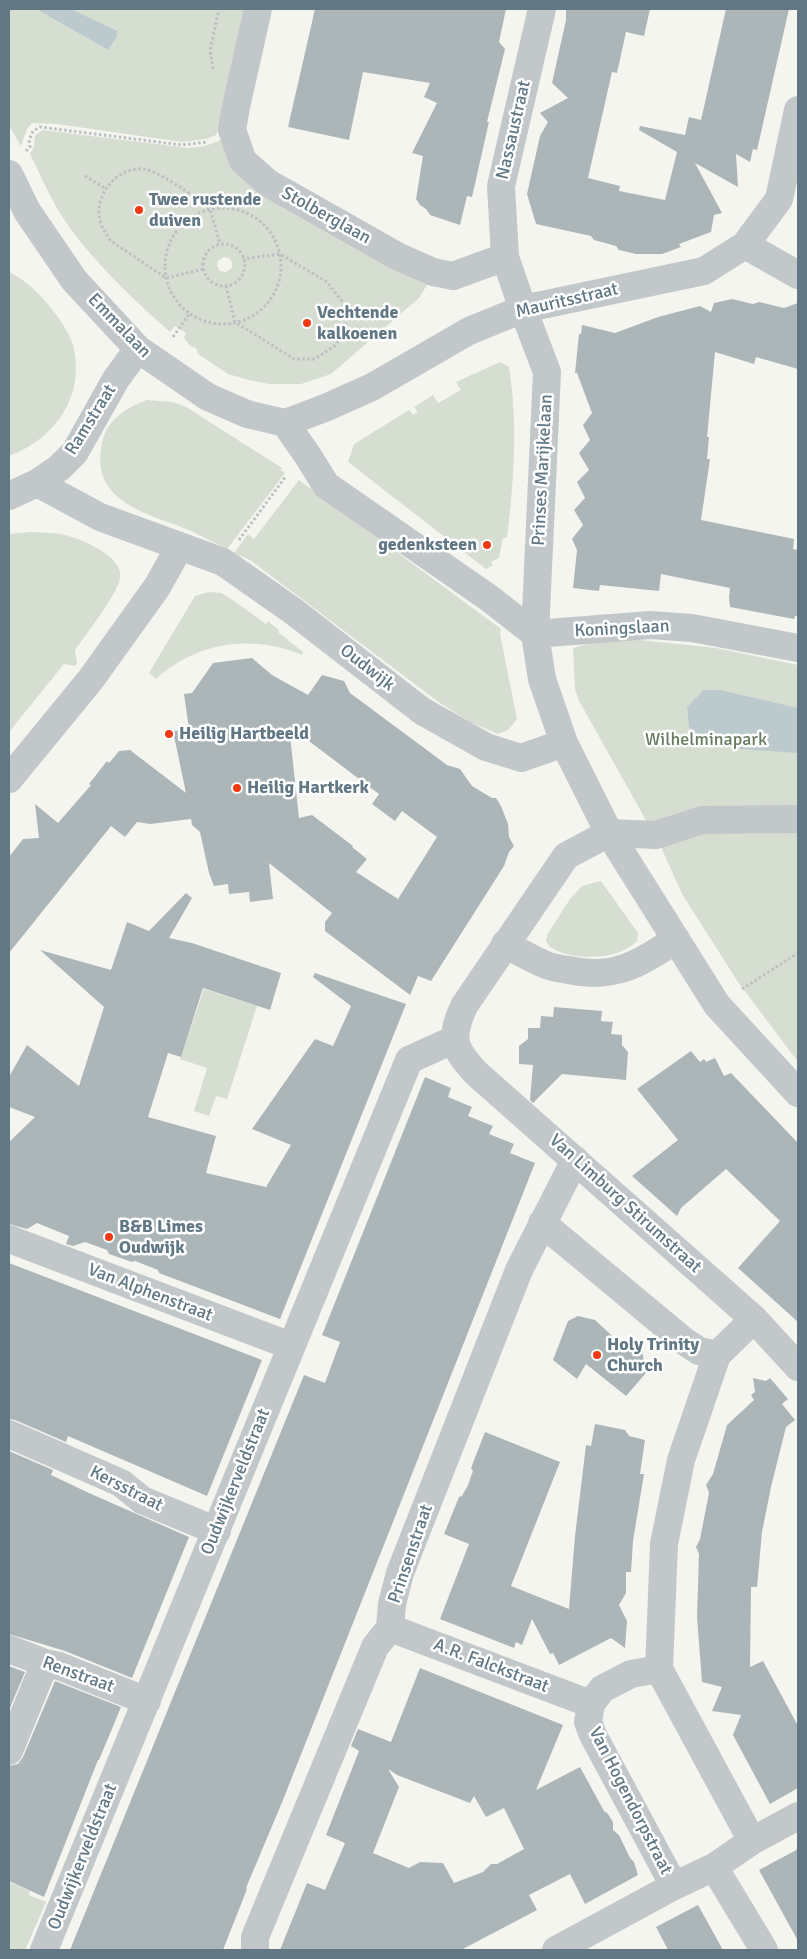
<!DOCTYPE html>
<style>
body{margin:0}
#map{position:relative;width:807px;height:1959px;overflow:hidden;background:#f5f5f0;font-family:Signika,sans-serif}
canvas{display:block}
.frame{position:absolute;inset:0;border:10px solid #617784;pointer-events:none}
</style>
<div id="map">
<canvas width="807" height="1959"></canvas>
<div class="frame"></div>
</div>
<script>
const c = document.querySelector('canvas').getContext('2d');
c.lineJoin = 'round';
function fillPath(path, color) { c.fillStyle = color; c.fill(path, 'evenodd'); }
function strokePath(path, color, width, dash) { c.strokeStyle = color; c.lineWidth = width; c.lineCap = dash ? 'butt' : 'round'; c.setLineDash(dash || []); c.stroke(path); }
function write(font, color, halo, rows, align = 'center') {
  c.font = font + ' Signika,sans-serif'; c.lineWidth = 5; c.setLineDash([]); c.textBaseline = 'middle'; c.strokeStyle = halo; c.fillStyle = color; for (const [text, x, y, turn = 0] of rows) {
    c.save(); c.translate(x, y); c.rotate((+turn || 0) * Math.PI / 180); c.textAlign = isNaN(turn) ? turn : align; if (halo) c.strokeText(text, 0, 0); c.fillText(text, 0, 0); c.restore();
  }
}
const green = new Path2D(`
 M9,9H36L108,50L117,37L118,31L71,9H245L220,125L216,135L206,139L182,142L57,124L32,123L27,129L21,146L9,126Z
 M43,130L188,148L205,146L221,140L229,158L277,202L427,285L419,298L331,374L301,384H269L249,380L228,374L198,354L196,348L190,346L184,338L186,333L175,326L170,332C132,298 94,263 65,221C51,200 41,176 30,154L34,146L35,135ZM224,257L229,258L232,262V268L226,272L220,271L217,266L218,261Z
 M9,272C27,281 39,293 52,309C60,320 69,332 73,345C86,396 55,439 9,456Z
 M500,362L509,367C518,423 514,482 507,538H503L499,558L491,562L493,565L486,569L348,462L354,444L409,410L413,415L418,412L414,407L433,395L438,403L461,390L456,382Z
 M147,400L173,402L186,407L282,468L281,470L285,473L227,549C214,543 202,536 189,530C147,513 89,502 102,443C107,419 126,408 147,400Z
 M299,480L501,629L500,634L517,719L508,730L498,734L470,722L440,703L250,560L234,553L248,534L254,539Z
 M31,532C41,533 54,532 65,535C82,539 125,557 120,579C117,594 85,636 75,650L77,663L75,666L64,664L9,732V534Z
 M209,592L221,593L234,601L266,624L268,621L279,630L278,632L303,652L302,655C251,634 197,642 156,679L149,673L195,596Z
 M612,637L716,648L798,665V1062L738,982L682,894L661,847L578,699L575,689L573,648Z
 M601,881L638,933L637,941C619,961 571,961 550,947L546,941L547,935L570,899L582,886Z
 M204,989L257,1006L227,1099L216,1096L209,1116L194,1111L207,1068L180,1059Z
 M9,1882L30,1891L29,1895L46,1902L25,1950H9Z`);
const water = new Path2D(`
 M36,9H71L118,31L117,37L108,50Z
 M704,690H720L798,708V753L741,749L704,742L689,727L687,707Z`);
const building = new Path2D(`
 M315,9H506L499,42L505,49L487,122H489L472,197L467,196L460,225L430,215L426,209L420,205L416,199L423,156L412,153L437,103L424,97L430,83L363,72L349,140L288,127Z
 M566,9H650L644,36L626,32L617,73L612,72L588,178L620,186L619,191L665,200L677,152L639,130L640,126L685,135L689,117L701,120L726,9H789L757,150L753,149L750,162L736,154L738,187L695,163L722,213L714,215L711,232L679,244L681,247L662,254H636L619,250L616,246L594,240L591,236L536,224L527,194L540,136L548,122L540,113L568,98L552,83L566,20Z
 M732,299L753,304L759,302L784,308L798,303V369L756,357L754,364L715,352L707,437H709L707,459H710L701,520L794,539L793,549L798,550V616H795L794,619L730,607L729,597L730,588L661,574L659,591L600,585L599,591L573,588L577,550L572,539L583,525L574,510L585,498L577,482L589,470L579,453L590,440L583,425L592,413L577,373H575L579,334H581L582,325L615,333L658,317L700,306L711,312L714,303Z
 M252,658L272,675L308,695L322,675L344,681L350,693L447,765L460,769L472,786L492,798H496L501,806L508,824L509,837L514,846L509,852L504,866L431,981L418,976L410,995L325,931V922L332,913L269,863L273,899L250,902L249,892L229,894L228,884L214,886L209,873L200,832L192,825L191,819L150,824L137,822L125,837L111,826L9,953V857L23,839L39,838L35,804L58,823L91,785L89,784L107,761L109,763L119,751L130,750L186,793L173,731L189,729L184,694L192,693L213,663ZM289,726L379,794L372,804L395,821L402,811L437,837L398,899L356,872L367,859L352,847L353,846L312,815L299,818Z
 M186,893L192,898L169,938L192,943L281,973L270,1010L203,988L181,1057L168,1053L148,1117L216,1136L206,1173L266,1187L291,1145L252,1129L315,1039L333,1046L351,1006L313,977L315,973L406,1004L280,1319L159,1273L158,1270L135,1261L132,1262L109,1254L107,1250L85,1242L73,1246L66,1244L69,1236L37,1223L27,1229L9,1224V1142L35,1117L9,1107V1077L27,1045L79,1086L104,1007L40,950L111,970L127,922L149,931Z
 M554,1007L602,1011L601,1021L613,1022L611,1034L622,1035V1045L628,1052L626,1080L562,1074L533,1103L530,1100L533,1065L519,1064V1046L528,1039V1028H540L541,1016L553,1017Z
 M691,1051L700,1062L704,1059L706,1062L715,1058L724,1076L731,1073L798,1143V1322L738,1268L780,1221L726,1169L681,1208L677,1216L632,1176L678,1140L637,1089Z
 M425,1077L451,1088L448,1097L472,1107L468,1116L493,1126L489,1134L514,1144L510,1153L535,1163L283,1800L246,1888L247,1889L223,1950H70L304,1375L325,1383L340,1342L322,1335Z
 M9,1263L262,1360L207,1496L68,1436L66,1442L15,1420L9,1419Z
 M578,1316L595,1320L622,1345L633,1341L637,1350H642L646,1373L626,1396L586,1364L577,1379L553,1360L568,1321Z
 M753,1378L766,1381L770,1378L788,1399L782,1404L795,1420L786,1427L771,1487L762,1532L757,1587H751L750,1667L763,1661L798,1726V1788L770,1804L733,1735L741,1715L712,1711L722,1687L702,1682L697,1617L699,1554L696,1547L700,1539L709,1493L706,1485L713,1474L727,1425L754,1400L751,1395L755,1392Z
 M595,1424L625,1430L629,1436L645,1440L640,1474H644L633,1541L631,1572H626V1593L619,1605L627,1621L625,1648L611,1638L559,1665L553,1653L550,1654L532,1619L522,1645L516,1642L514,1648L440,1619L469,1544L444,1534L459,1497L462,1496L468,1485L473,1471L471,1468L485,1432L560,1462L511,1586L569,1609L575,1536L586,1445L591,1446Z
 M9,1451L53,1470L51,1475L89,1493L189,1537L132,1678L65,1651L9,1634Z
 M9,1666L25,1672L9,1710Z
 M420,1668L563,1725L536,1790L580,1767L604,1811L608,1814L613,1822V1830L619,1835L630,1858L634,1862L638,1875L585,1904L570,1874L529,1895L537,1910L461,1950H280L307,1883L325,1890L345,1843L326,1835L359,1751L351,1746L358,1729L391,1742ZM388,1769L397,1775L470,1803L474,1796L486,1817L504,1808L524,1849L497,1864H491L483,1872L454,1883L443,1863L420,1862L409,1868L373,1853L399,1787Z
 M55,1681L121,1707L99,1760H98L44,1897L9,1881V1766L18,1764L23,1757Z
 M798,1849V1941L759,1870Z
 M698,1905L723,1950H668L656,1927Z`);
const path = new Path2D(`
 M213,69L210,50L219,9
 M26,151L30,147L29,140L33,131L40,127L182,145L207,142
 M85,176L106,189
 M165 266a58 58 0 1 1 116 0a58 58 0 1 1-116 0Z
 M203 265a21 21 0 1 1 42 0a21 21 0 1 1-42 0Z
 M203,269L166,278L111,241C104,232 98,221 99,209C101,187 121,167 143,169C158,170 198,199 210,209L220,244
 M226,286L235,322L294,359H315L336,345L345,327L347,316L345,305L327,282L280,254L243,259
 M173,337L190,313
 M239,540L286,476
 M742,989L798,953`);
const street = new Path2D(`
 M258,9L236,107L232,130L243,161L268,183L397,256L433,272L453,276L505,257
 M542,9L501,186L505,257L523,309L547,372L535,634L542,679L564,743L609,833L717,1005L798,1093
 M9,174L27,211L74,280L138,349L208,397L247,414L285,423
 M745,245L798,275
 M285,423L325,408L372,387L469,331L523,309L704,271L745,245L779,199L798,110
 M285,423L308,456L326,485L489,598L535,634
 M37,483L100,517L223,562L293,611L422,711L486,747L521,758L564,743
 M9,496L37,483L59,468L75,452L116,379L138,349
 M535,634L650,625L692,628L798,648
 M9,779L91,679L157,587L180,546
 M798,819L702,820L656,835L609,833L566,856L464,1006C450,1038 452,1047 476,1073L754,1319L798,1367
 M505,944C518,951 532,959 546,965C553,968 561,969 569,970C612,980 641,964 676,939
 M542,1223L684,1341L699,1351L717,1355
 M9,1239L291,1346
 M9,1434L121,1483L142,1500L217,1531
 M390,1628L591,1704
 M9,1649L45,1663L59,1666L147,1701
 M659,1669L631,1674L602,1689L591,1704L588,1722L593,1735L674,1886
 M9,1751L45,1663
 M752,1841L659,1669L664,1544L681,1460L717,1355L754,1319
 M714,1867L764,1950
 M44,1950L409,1060L455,1039
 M255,1950V1937L375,1647L390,1628L392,1604L400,1573L519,1270L575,1160
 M556,1950L674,1886L714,1867L752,1841L798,1816`);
const markers = [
 [139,210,5,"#f13914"],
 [307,323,5,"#f13914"],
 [487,545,5,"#f13914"],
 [169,734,5,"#f13914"],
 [237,788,5,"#f13914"],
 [109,1237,5,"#f13914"],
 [597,1355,5,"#f13914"]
];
const streetNames = [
 ["Nassaustraat",514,130,-77],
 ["Stolberglaan",326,216,29],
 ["Mauritsstraat",567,301,-13],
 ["Emmalaan",119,326,46],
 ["Ramstraat",91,420,-58],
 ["Prinses Marijkelaan",543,470,-87],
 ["Koningslaan",622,629,-3],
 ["Oudwijk",367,668,38],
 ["Van Limburg Stirumstraat",625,1204,42],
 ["Van Alphenstraat",150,1293,21],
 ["Oudwijkerveldstraat",236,1482,-68],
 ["Kersstraat",126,1489,27],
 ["Prinsenstraat",411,1554,-71],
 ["A.R. Falckstraat",491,1666,21],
 ["Renstraat",78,1675,20],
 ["Van Hogendorpstraat",630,1801,63],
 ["Oudwijkerveldstraat",83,1857,-68]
];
const poiNames = [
 ["Twee rustende",149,200],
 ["duiven",149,221],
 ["Vechtende",317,313],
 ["kalkoenen",317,334],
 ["gedenksteen",477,545,"right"],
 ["Heilig Hartbeeld",179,734],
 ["Heilig Hartkerk",247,788],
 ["B&B Limes",119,1227],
 ["Oudwijk",119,1248],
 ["Holy Trinity",607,1345],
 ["Church",607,1366]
];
const parkNames = [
 ["Wilhelminapark",706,740]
];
fillPath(green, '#d6ddd1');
fillPath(water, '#bccace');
fillPath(building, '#acb6b9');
strokePath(path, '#bdc0c2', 3, [2.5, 2.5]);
strokePath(street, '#c2c7c9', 28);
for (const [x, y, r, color] of markers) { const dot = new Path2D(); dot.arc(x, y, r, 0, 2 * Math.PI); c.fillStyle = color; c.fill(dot); strokePath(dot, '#fff', 2); }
write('18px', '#617784', '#fff', streetNames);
write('bold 18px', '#617784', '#fff', poiNames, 'left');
write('18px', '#687b61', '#fff', parkNames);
</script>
